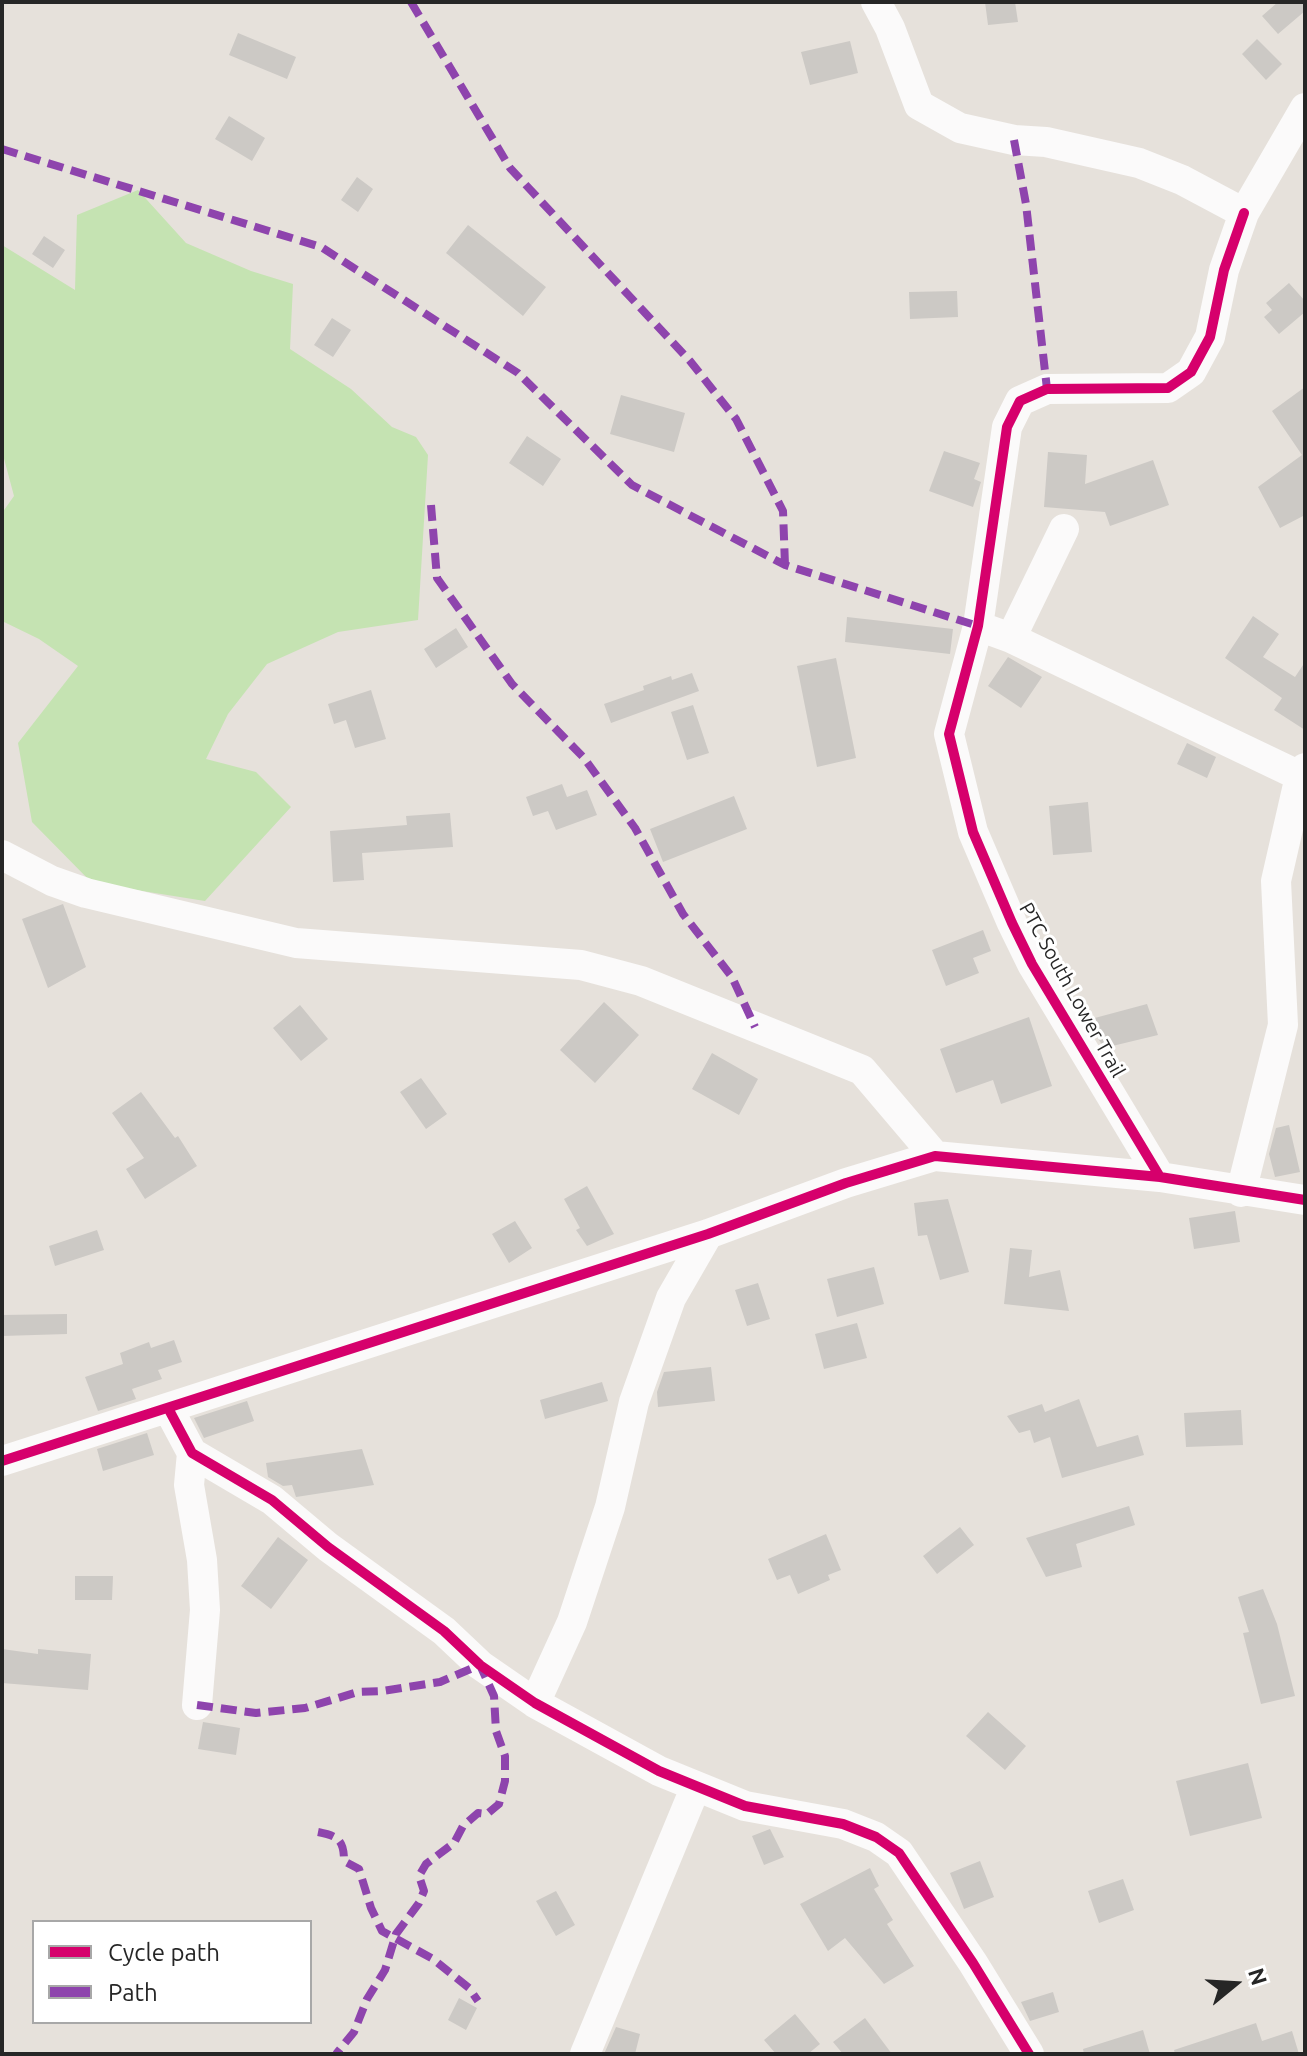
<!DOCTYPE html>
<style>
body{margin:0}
#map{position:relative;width:1307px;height:2056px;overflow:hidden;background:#e6e1db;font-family:Ubuntu,sans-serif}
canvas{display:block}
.frame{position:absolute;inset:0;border:4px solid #262626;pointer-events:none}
.legend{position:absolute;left:32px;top:1920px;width:280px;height:104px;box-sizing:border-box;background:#fff;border:2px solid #a8a8a8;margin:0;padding:10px 14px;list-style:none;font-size:24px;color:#262626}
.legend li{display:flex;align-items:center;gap:16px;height:40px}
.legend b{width:40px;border:2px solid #a8a8a8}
.north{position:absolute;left:1195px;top:1944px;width:80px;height:80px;-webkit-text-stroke:6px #fff;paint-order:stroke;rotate:72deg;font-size:22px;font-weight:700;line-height:32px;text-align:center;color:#262626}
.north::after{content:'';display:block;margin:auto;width:28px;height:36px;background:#262626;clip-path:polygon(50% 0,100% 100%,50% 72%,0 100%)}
</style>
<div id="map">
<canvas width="1307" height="2056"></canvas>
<div class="frame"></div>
<ul class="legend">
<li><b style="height:10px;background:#d6006c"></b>Cycle path</li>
<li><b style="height:10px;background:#8e44ad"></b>Path</li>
</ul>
<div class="north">N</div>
</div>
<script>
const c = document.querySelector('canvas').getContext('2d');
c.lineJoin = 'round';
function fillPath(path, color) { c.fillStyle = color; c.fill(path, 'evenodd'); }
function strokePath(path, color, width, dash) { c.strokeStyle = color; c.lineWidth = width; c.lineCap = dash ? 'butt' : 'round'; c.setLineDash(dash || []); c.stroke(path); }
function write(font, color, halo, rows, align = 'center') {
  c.font = font + ' Ubuntu,sans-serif'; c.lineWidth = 6; c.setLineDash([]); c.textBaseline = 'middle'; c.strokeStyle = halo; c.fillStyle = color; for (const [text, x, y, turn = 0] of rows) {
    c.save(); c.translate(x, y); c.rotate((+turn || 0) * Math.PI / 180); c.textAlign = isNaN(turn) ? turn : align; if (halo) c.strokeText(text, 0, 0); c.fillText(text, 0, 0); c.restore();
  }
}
const green = new Path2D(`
 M138,190L186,243L251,271L293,284L290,349L351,389L392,427L416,437L428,455L418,620L338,632L267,664L228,714L206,759L256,772L291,807L205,901L92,883L32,822L18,743L78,666L39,639L2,621V513L14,496L2,451V245L75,290L77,215Z`);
const building = new Path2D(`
 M985,2H1015L1018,22L988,25Z
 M1278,2H1305V11L1278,34L1262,16Z
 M238,33L296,57L287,79L229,55Z
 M1257,39L1282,64L1266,80L1242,54Z
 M850,41L858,73L810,85L801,52Z
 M229,116L265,138L252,161L215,139Z
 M357,177L373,189L358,212L341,200Z
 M468,225L546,287L523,316L446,253Z
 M44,236L65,250L53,268L32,254Z
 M1289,283L1305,301V312L1279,334L1264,317L1272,310L1266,303Z
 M957,291L958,317L910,319L909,292Z
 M332,318L351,330L333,357L314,345Z
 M1305,387V515L1280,528L1258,487L1302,455L1272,411Z
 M621,395L685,413L674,452L610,434Z
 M527,436L561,459L543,486L509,463Z
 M944,451L980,463L974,479L981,482L980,485L973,507L929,491Z
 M1048,452L1087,455L1085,484L1153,460L1169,505L1110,526L1105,512L1044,507Z
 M1253,616L1279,634L1263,657L1295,677L1305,662V730L1274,710L1282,698L1225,658Z
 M847,617L953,629L950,654L845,642Z
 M456,628L468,647L436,668L424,649Z
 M1008,657L1042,677L1021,708L988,686Z
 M836,658L856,758L817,767L797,666Z
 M692,673L699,691L611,723L604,704L644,690L643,686L671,676L672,680Z
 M371,690L386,739L355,748L346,720L334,724L328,704Z
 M693,705L709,753L687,760L671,712Z
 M1187,743L1216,757L1207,778L1177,764Z
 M562,784L567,797L587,790L597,815L556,830L548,811L533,816L526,797Z
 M734,796L747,829L663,862L650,829Z
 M1088,802L1092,852L1053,855L1049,806Z
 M450,813L453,847L362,853L364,880L333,882L330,831L407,825L406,816Z
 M63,904L86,967L48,988L22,919Z
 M983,930L991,951L973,958L979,973L946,986L932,950Z
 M604,1002L639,1035L595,1083L560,1050Z
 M1147,1004L1158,1035L1104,1048L1094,1032L1091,1019Z
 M300,1005L328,1039L301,1061L273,1028Z
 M1029,1017L1052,1086L1001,1104L993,1080L956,1093L940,1049Z
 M712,1053L758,1079L739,1115L692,1089Z
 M421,1078L447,1114L426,1129L400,1092Z
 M141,1092L175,1138L178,1136L197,1166L145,1199L126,1169L144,1158L112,1113Z
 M1289,1125L1300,1172L1275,1177L1269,1154L1276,1128Z
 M587,1186L614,1234L587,1246L576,1230L580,1228L564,1199Z
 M948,1199L969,1272L940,1280L927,1235L918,1236L914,1203Z
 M1235,1211L1240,1242L1194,1249L1189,1218Z
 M515,1221L532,1248L509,1263L492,1234Z
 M97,1230L104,1250L55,1266L49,1246Z
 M1010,1248L1032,1250L1029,1277L1060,1270L1069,1311L1004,1304Z
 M874,1267L884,1304L837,1317L827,1279Z
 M758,1283L770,1319L747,1326L735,1290Z
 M67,1314V1334L2,1336V1315Z
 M857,1323L867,1358L824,1369L815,1334Z
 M174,1340L182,1362L158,1370L162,1379L132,1389L136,1399L98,1411L85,1377L123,1364L120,1353L149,1342L151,1348Z
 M711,1367L715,1401L658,1407L657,1392L664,1372Z
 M602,1382L608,1401L545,1419L540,1400Z
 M1079,1399L1097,1447L1138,1435L1144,1455L1062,1478L1050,1437L1034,1443L1030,1430L1019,1433L1007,1416L1042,1404L1045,1412Z
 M247,1401L254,1421L204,1438L194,1418Z
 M1241,1410L1243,1445L1186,1447L1184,1413Z
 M147,1433L154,1455L103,1471L97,1449Z
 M362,1449L374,1485L296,1497L292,1485L283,1486L268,1477L266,1463Z
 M1129,1506L1135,1525L1076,1544L1082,1567L1046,1577L1026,1538Z
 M960,1527L974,1545L937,1574L923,1556Z
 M826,1534L841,1570L828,1575L830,1580L798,1594L790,1575L777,1580L768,1559Z
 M278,1537L308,1560L271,1609L241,1586Z
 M75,1576H113L112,1600H75Z
 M1263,1589L1277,1624L1295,1696L1261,1704L1243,1633L1249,1632L1238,1597Z
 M2,1649L38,1654V1649L91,1654L88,1690L2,1683Z
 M988,1712L1026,1746L1005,1770L966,1736Z
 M203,1722L240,1728L236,1755L198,1749Z
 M1248,1763L1262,1818L1190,1836L1176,1781Z
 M770,1829L784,1857L764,1865L752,1836Z
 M980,1861L994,1897L964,1909L950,1873Z
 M870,1868L879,1886L874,1889L893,1920L887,1924L914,1966L884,1984L845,1938L828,1951L800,1904Z
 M1123,1879L1134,1910L1099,1923L1088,1891Z
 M556,1891L575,1925L556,1936L536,1901Z
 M1053,1992L1059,2012L1030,2021L1021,2002Z
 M459,1998L477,2008L466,2030L448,2020Z
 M795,2014L820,2044L808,2054H776L764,2040Z
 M865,2018L892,2054H843L833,2042Z
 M1256,2023L1262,2041L1292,2031L1299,2054H1175L1174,2050Z
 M616,2027L640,2034L635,2054H604Z
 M1143,2030L1150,2054H1084L1083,2049Z`);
const minor = new Path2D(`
 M876,2L890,28L919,105L960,128L1014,140L1046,142L1139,163L1182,180L1244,213
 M978,626L1011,638L1300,776
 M1011,638L1064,529
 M2,855L52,881L86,893L296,943L581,965L641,981L862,1070L935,1156
 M1160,1177L1032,964L1012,923L973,832L949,734L978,626L1007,427L1020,401L1047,389L1168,388L1191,372L1210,337L1224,270L1244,213L1305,108
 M1241,1192L1283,1025L1276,881L1300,776L1305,768
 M168,1408L192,1453L272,1500L328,1547L444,1631L480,1665L535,1703L659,1771L745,1806L843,1824L876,1837L899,1853L973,1963L1029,2054
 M192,1453L189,1485L202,1560L205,1610L197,1705
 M2,1461L708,1234L846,1183L935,1156L1160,1177L1305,1200
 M535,1703L572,1622L610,1507L634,1402L671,1298L708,1234
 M585,2054L696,1786`);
const quiet = new Path2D(`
 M411,2L510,168L690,361L736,419L783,511L785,565
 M1014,140L1026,204L1047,389
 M2,149L321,247L518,373L632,485L785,565L978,626
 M431,505L437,578L512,684L584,758L635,828L683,914L732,977L755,1027
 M197,1705L256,1713L305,1708L358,1692L383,1691L440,1682L480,1665L494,1696L496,1731L505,1756V1781L499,1804L487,1814L478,1813L463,1826L454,1843L426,1864L419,1876L424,1891L419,1903L396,1934L385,1970L367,1999L354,2032L336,2054
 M318,1832C338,1836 344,1840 344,1861L359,1869L371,1908L382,1931L433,1959L469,1988L478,2001`);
const cycleway = new Path2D(`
 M1160,1177L1032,964L1012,923L973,832L949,734L978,626L1007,427L1020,401L1047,389L1168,388L1191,372L1210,337L1224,270L1244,213
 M168,1408L192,1453L272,1500L328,1547L444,1631L480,1665L535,1703L659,1771L745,1806L843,1824L876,1837L899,1853L973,1963L1029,2054
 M2,1461L708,1234L846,1183L935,1156L1160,1177L1305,1200`);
const streetNames = [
 ["PTC South Lower Trail",1072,990,61]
];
fillPath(green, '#c5e3b2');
fillPath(building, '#ccc9c5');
strokePath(minor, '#fbfafa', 30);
strokePath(quiet, '#8e44ad', 8, [16, 8]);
strokePath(cycleway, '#d6006c', 10);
write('20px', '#262626', '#fff', streetNames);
</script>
